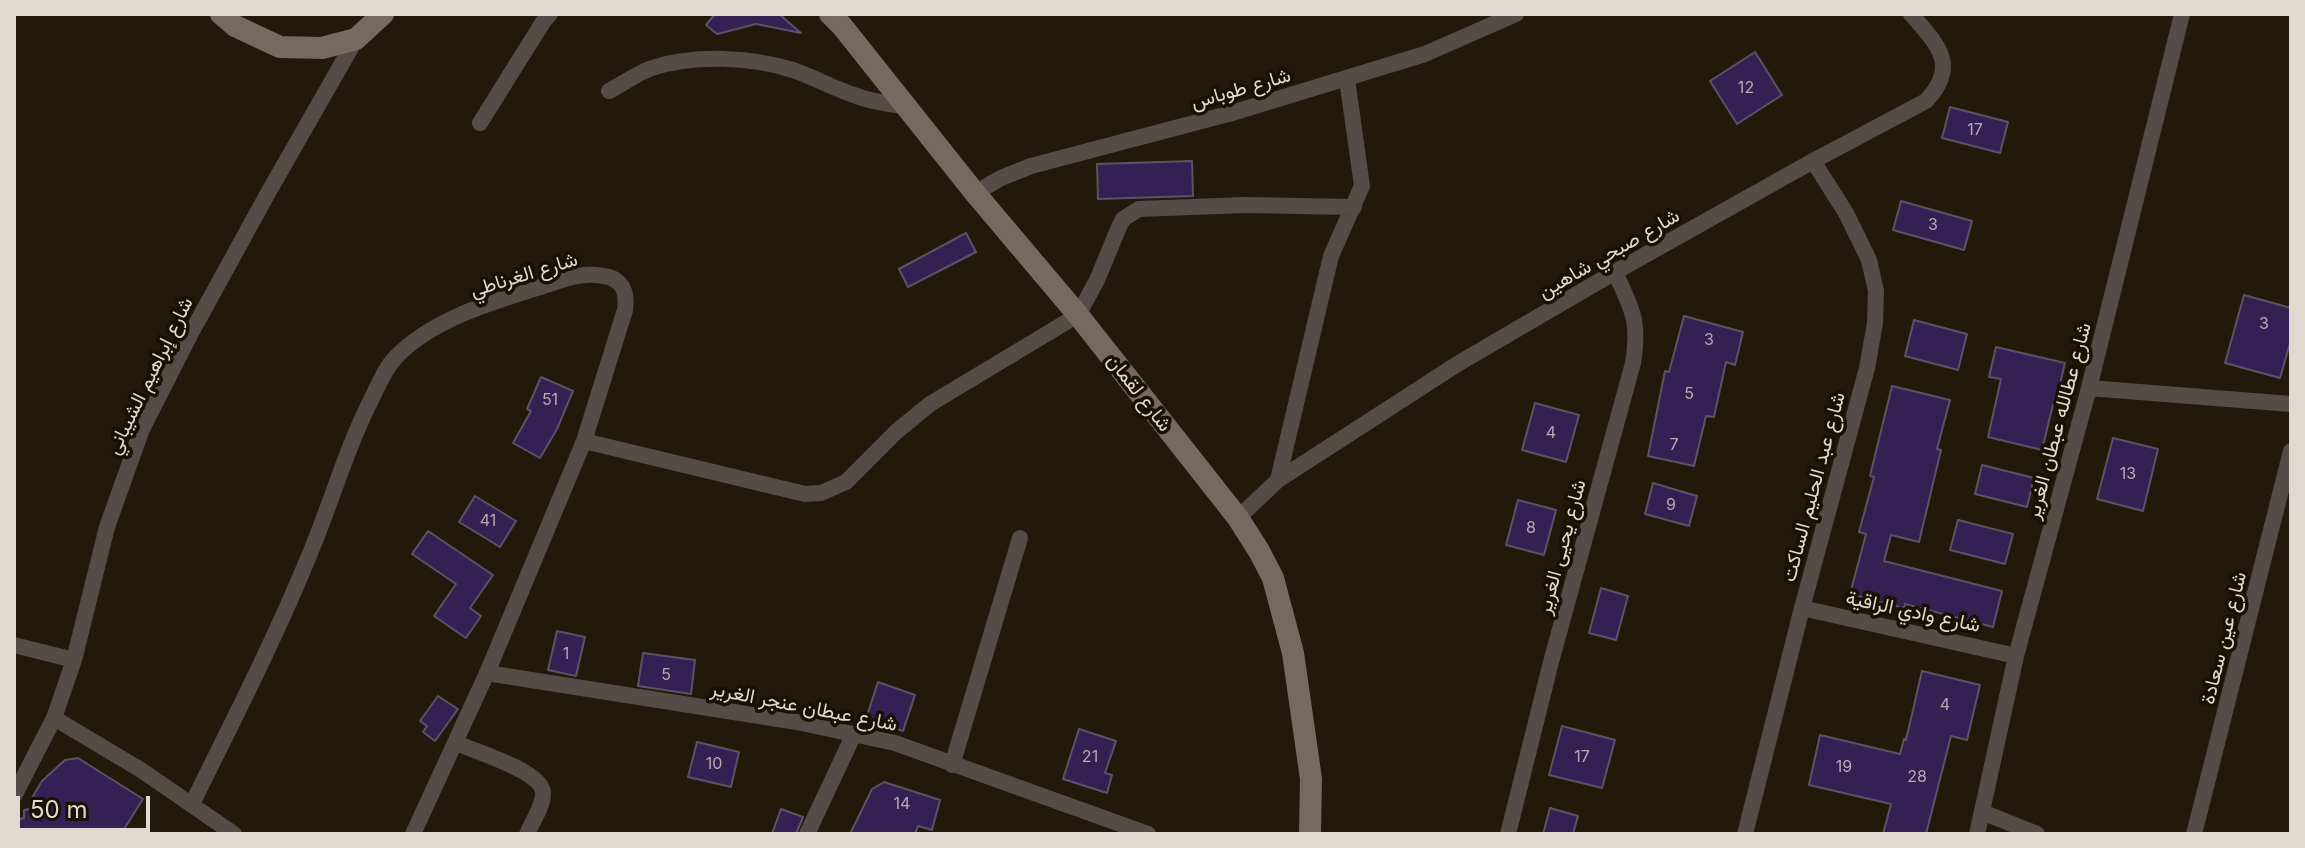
<!DOCTYPE html>
<meta charset="utf-8">
<style>
body{margin:0}
#map{position:relative;width:2305px;height:848px;overflow:hidden;background:#211a0b;font-family:Inter,sans-serif}
canvas{display:block}
.frame{position:absolute;inset:0;border:16px solid #dfdad0;pointer-events:none}
.scale{position:absolute;left:16px;top:796px;width:134px;height:36px;box-sizing:border-box;border:4px solid #dfdad0;border-top:0;padding-left:10px;font-size:24px;line-height:28px;white-space:nowrap;color:#dfdad0;-webkit-text-stroke:6px #181104;paint-order:stroke}
</style>
<div id="map">
<canvas width="2305" height="848"></canvas>
<div class="frame"></div>
<div class="scale">50 m</div>
</div>
<script>
const c = document.querySelector('canvas').getContext('2d');
c.lineJoin = 'round';
function fillPath(path, color) { c.fillStyle = color; c.fill(path, 'evenodd'); }
function strokePath(path, color, width, dash) { c.strokeStyle = color; c.lineWidth = width; c.lineCap = dash ? 'butt' : 'round'; c.setLineDash(dash || []); c.stroke(path); }
function write(font, color, halo, rows, align = 'center') {
  c.font = font + ' Inter,Vazirmatn,sans-serif'; c.lineWidth = 7; c.setLineDash([]); c.textBaseline = 'middle'; c.strokeStyle = halo; c.fillStyle = color; for (const [text, x, y, turn = 0] of rows) {
    c.save(); c.translate(x, y); c.rotate((+turn || 0) * Math.PI / 180); c.textAlign = isNaN(turn) ? turn : align; if (halo) c.strokeText(text, 0, 0); c.fillText(text, 0, 0); c.restore();
  }
}
const building = new Path2D(`
 M715,14H779L801,33L756,24L717,34L706,25Z
 M1755,52L1782,95L1737,124L1710,81Z
 M1950,107L2008,122L2000,153L1942,138Z
 M1192,161L1193,196L1098,199L1097,164Z
 M1901,201L1972,221L1964,250L1893,230Z
 M966,233L976,252L908,287L899,269Z
 M2244,295L2291,308V340L2280,378L2225,363Z
 M1684,316L1743,332L1735,365L1726,362L1714,417L1706,416L1694,466L1648,456L1665,371L1669,372Z
 M1914,320L1967,334L1958,370L1905,356Z
 M1996,347L2065,363L2058,392H2056L2042,450L1988,437L2001,379L1989,377Z
 M541,377L573,391L557,429L540,458L513,443L531,411L527,409Z
 M1892,386L1950,400L1937,449L1941,450L1919,542L1891,535L1884,561L2002,591L1993,627L1905,604L1904,608L1850,594L1866,534L1859,532L1874,477L1870,476Z
 M1535,403L1579,415L1566,462L1522,450Z
 M2113,438L2158,449L2143,511L2097,499Z
 M1982,465L2034,478L2027,507L1975,494Z
 M1653,483L1697,496L1689,526L1645,514Z
 M475,496L516,521L500,547L459,522Z
 M1518,500L1556,510L1544,555L1506,545Z
 M1958,520L2013,534L2005,564L1950,550Z
 M428,531L493,575L470,608L481,616L466,638L434,616L456,584L412,554Z
 M1601,588L1628,596L1616,640L1589,633Z
 M557,631L585,637L576,676L548,670Z
 M643,653L695,660L691,694L638,686Z
 M1922,671L1980,685L1967,740L1951,736L1926,834H1883L1891,804L1809,785L1820,735L1900,754L1904,739L1906,740Z
 M878,682L915,695L903,731L866,719Z
 M438,696L458,709L435,741L423,732L427,726L420,721Z
 M1562,726L1615,740L1602,788L1549,775Z
 M1079,729L1116,741L1105,773L1112,775L1107,793L1063,779Z
 M697,742L739,752L731,787L688,777Z
 M78,758L143,799L121,834H17L15,820L24,818V810L30,809L32,798L42,781L65,760Z
 M884,782L940,800L932,830L918,826L915,834H850L872,789Z
 M1550,808L1578,816L1573,834H1543Z
 M781,809L803,817L796,834H772Z`);
const street = new Path2D(`
 M609,91C623,84 637,73 652,68C695,54 751,57 793,70C813,77 831,87 851,94C868,101 886,104 905,106
 M480,123L543,22L550,14
 M975,193L1001,178L1031,166L1232,113L1425,54L1516,14
 M2089,388L2291,404
 M584,441L805,494L821,493L846,482L896,432L930,404L1078,315L1097,280L1119,227L1123,219L1139,209L1245,205L1354,207
 M1278,480L1331,256L1362,186L1347,79
 M1238,518L1278,480L1459,363L1615,272L1813,161L1926,101C1960,65 1937,44 1911,14
 M1802,608L2016,656
 M14,645L74,660
 M487,673L797,722L895,743L1148,834
 M54,718L141,770L234,834
 M456,743C475,751 541,771 543,792C544,805 532,822 527,834
 M952,765L1020,538
 M14,796L54,718L74,660L107,527L142,429L190,335L268,193L356,39
 M192,804C233,721 276,637 311,551C332,500 347,447 372,398C379,384 385,368 396,357C432,319 495,301 543,286C560,281 578,273 596,275C620,276 628,288 625,310L584,441L487,673L413,834
 M1982,812L2037,834
 M807,834L854,734
 M1508,834L1551,662L1633,363C1640,320 1632,310 1615,272
 M1745,834L1802,608L1867,368L1875,323L1876,291L1869,260L1846,213L1813,161
 M1977,834L2016,656L2089,388L2182,14
 M2194,834L2291,451`);
const secondary = new Path2D(`
 M221,14L235,26L280,47L322,48L356,39L383,14
 M830,14L842,26L975,193L1078,315L1238,518L1259,551L1273,578L1293,653L1311,779L1310,834`);
const numberNames = [
 ["12",1746,88],
 ["17",1975,130],
 ["3",1933,225],
 ["3",2264,324],
 ["3",1709,340],
 ["5",1689,394],
 ["51",550,400],
 ["4",1551,433],
 ["7",1674,445],
 ["13",2128,474],
 ["9",1671,505],
 ["41",488,521],
 ["8",1531,528],
 ["1",566,654],
 ["5",666,675],
 ["4",1945,705],
 ["21",1090,757],
 ["17",1582,757],
 ["10",714,764],
 ["19",1844,767],
 ["28",1917,777],
 ["14",902,804]
];
const streetNames = [
 ["شارع طوباس",1241,89,-16],
 ["شارع صبحي شاهين",1609,254,-30],
 ["شارع الغرناطي",524,275,-17],
 ["شارع إبراهيم الشيباني",150,376,-64],
 ["شارع لقمان",1139,393,52],
 ["شارع عطالله عبطان الغرير",2059,421,-75],
 ["شارع عبد الحليم الساكت",1814,487,-75],
 ["شارع يحيى الغرير",1562,547,-75],
 ["شارع وادي الراقية",1913,612,12],
 ["شارع عين سعادة",2224,638,-76],
 ["شارع عبطان عنجر الغرير",804,707,11]
];
fillPath(building, '#342153');
strokePath(building, '#595465', 2);
strokePath(street, '#544d47', 16);
strokePath(secondary, '#746a60', 22);
write('16px', '#b4acb1', null, numberNames);
write('20px', '#dfdad0', '#181104', streetNames);
</script>
